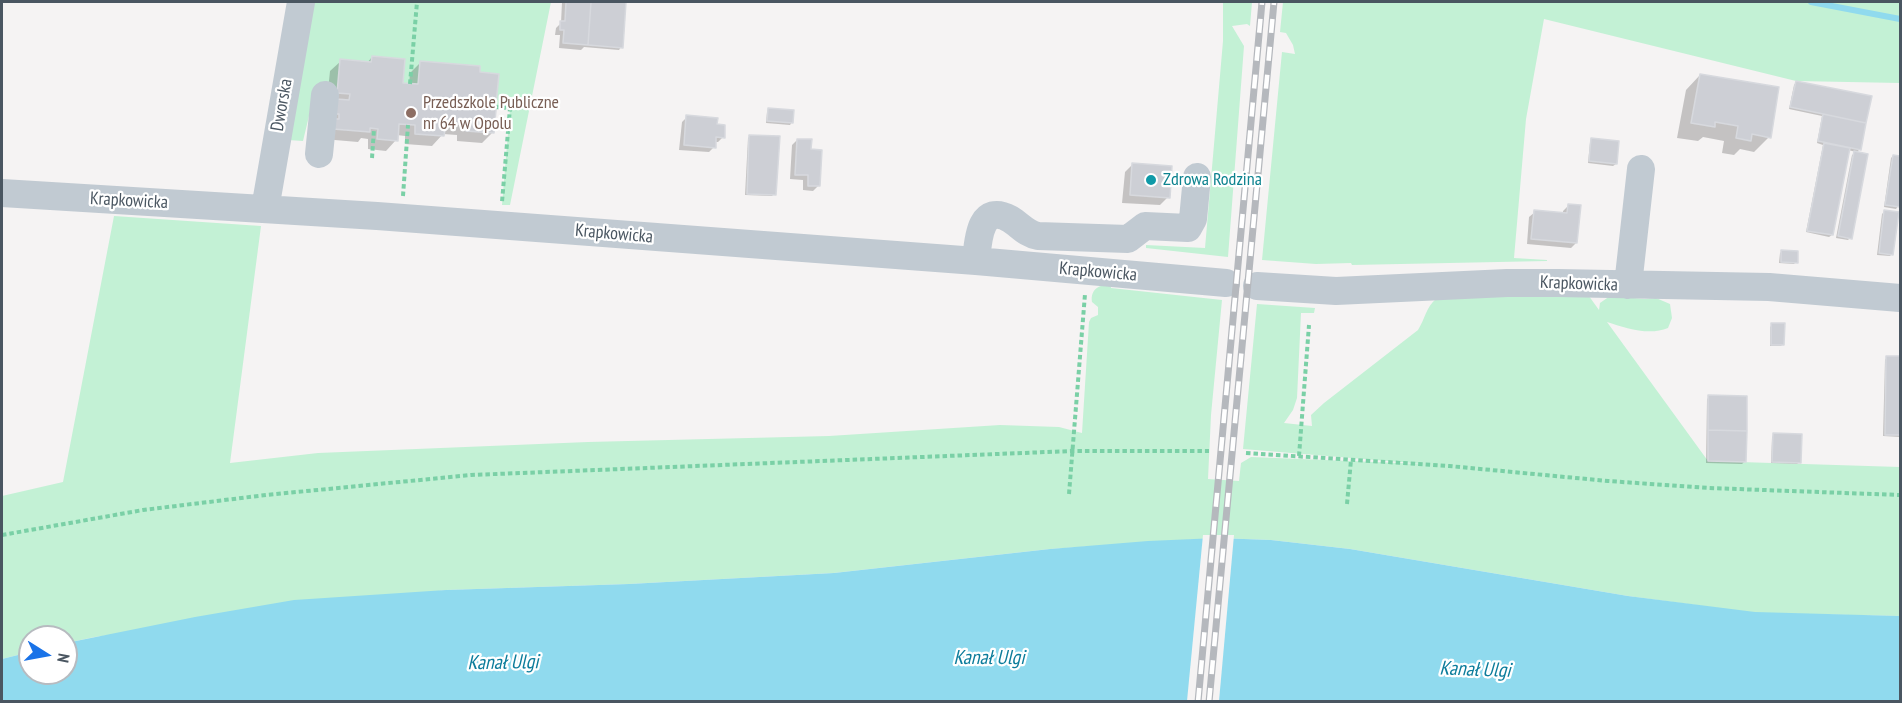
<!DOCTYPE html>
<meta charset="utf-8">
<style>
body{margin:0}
#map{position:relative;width:1902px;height:703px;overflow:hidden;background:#f5f3f3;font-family:"PT Sans Narrow",sans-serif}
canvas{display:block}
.frame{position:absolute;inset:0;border:3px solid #4a5661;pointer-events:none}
.north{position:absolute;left:18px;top:625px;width:60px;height:60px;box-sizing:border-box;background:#fff;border:2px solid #b7bbc0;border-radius:50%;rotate:101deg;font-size:16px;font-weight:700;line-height:24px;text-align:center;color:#4a5661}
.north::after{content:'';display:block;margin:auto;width:21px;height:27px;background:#1a73e8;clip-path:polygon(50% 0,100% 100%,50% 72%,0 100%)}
</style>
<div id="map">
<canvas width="1902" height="703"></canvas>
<div class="frame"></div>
<div class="north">N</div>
</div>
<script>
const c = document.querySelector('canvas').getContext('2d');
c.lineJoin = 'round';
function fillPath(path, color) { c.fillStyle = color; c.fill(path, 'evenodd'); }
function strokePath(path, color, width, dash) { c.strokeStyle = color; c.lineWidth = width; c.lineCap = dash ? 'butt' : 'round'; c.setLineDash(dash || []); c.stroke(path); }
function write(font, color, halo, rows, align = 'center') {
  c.font = font + ' "PT Sans Narrow",sans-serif'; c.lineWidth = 4.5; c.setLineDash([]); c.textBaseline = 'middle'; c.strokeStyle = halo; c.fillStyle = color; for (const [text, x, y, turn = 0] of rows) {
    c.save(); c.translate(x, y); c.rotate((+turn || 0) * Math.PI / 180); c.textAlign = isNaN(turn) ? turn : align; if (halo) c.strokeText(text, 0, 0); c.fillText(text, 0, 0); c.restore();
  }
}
const green = new Path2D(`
 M312,2H551L510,205H502L510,109L494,107L496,104L499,74L480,72V66L420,61L418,84L403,83L404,59L372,56L371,62L340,59L337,93L315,91L303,141L288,140Z
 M1223,2H1252L1250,26L1247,24L1232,26L1244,46L1228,257L1146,248V245L1205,248L1223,41Z
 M1283,2H1900V83L1796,81L1544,19L1526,119L1514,258L1547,260V261L1352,265L1351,263L1316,264L1262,260L1282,52L1295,54L1293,45L1286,33L1280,32Z
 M114,216L261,226L230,463L318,453L588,442L829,436L1000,425L1059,427L1082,433L1089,322L1091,318L1098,315V307L1092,302C1090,288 1101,285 1111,283V288L1222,300L1211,415L1208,479L1239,481L1241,463L1251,457L1424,464L1243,449L1257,304L1315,308L1314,313H1301L1297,398L1293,410L1284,423L1312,426L1311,415L1324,403L1418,330C1425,319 1426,307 1436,299L1586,292L1599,310L1600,303L1610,296L1645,299L1656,298L1670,304L1672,318L1668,328C1649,336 1625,328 1607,322L1708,461L1900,467V616L1755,613L1628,596L1350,549L1271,540L1217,538L1050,549L834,573L629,584L446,590L95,637L66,643V637H30V652L2,659V496L63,482Z`);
const water = new Path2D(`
 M1217,538L1271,540L1350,549L1628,596L1755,612L1900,616V702H2V659L30,652V673H66V643L195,617L294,600L446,590L629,584L834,573L1050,549L1148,541Z`);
const pier = new Path2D(`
 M1203,535H1234L1219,701H1187Z`);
const shadow = new Path2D(`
 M562,2H624L621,47L619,50L584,47L581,50L559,48L560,35H555L556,28L561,23Z
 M372,57L401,84L409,85L410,73L421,62L478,73L492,106V133L482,143L457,141V135L443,134L432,146L405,144V136L397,135L396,140L386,151L368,149V139L361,138L358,142L323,139L330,71L341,61L367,63Z
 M1700,75L1769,137L1754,152L1740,149L1734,155L1722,153L1724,141L1703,137L1698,141L1677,138L1686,90Z
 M1796,82L1870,97L1859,150L1856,153L1850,238L1848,240L1836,238L1852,155L1856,152L1848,150L1832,235L1829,237L1806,232L1823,145L1817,143L1822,116L1789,109L1794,85Z
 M769,109L792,122L790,125L766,123L767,112Z
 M687,117L715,126L723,137L718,142H715L714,147L709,152L679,150L682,122Z
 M750,136L774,194L772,196L745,195L748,138Z
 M797,140L810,151L818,186L813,191L803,190V180L790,179L792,145Z
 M1592,140L1616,164L1613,166L1588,163L1590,142Z
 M1893,156L1900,157V190L1898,206L1896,209L1884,207L1891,158Z
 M1133,164L1168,197L1160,205L1122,203L1125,172Z
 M1568,206L1576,243L1571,248L1527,244L1529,217L1535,212L1563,214V211Z
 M1884,212L1892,254L1890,256L1877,255L1882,214Z
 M1782,251L1796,262L1794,264L1779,263L1780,253Z
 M1772,325L1783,344L1781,346H1770V327Z
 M1887,357L1900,358V437L1883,436L1885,360Z
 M1709,397L1745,461L1742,464L1706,463L1707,399Z
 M1774,434L1800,462L1797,464L1771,463L1772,437Z`);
const stream = new Path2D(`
 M1811,2L1900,19`);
const building = new Path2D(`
 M566,2H591L588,45L563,43L564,30H560V21H565Z
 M591,2H626L623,48L588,45Z
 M372,56L405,59L403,83L418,84L420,61L480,66V72L499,74L496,104L494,105L493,109L496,110L494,133L466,131L467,125L446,123L444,136L415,134V125L399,124L398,141L377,139L378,129L370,128V132L333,129L335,119H339V114H335L336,99L349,100L350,94L337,93L340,59L371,62Z
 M1700,74L1779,87L1771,138L1752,134L1751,141L1736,138L1738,126L1715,122V127L1691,123Z
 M1796,81L1872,96L1866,123L1790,107Z
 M768,108L794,110L793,123L767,121Z
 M1823,114L1866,123L1861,150L1818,141Z
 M686,115L718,118L717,124L725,125V138L716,137V148L684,145Z
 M749,135L780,136L776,195L747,194Z
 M1591,138L1619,141L1617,164L1589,161Z
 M797,139H812L811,149L822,150L820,186H808V175H795Z
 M1824,143L1850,148L1833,235L1807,231Z
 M1854,151L1868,154L1852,239L1838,236Z
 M1893,155L1900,156V207L1885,205Z
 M1132,163L1172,166L1170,198L1130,195Z
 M1568,204L1581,205L1577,243L1531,239L1534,210L1567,213Z
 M1884,210L1899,212L1893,255L1879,253Z
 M1781,250L1798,251V263L1781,262Z
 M1771,323H1785L1784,345H1771Z
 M1886,356H1900V435H1885Z
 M1708,395L1747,396V431L1708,430Z
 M1708,430L1747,431L1746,462L1708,461Z
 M1773,433L1802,434L1801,463L1772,462Z`);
const path = new Path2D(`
 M410,84L417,2
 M494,107L510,108L502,202
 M372,158L374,129
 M403,196L408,125
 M1246,453L1449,466L1608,481L1709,488L1900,495
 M1299,456L1309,325
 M1069,494L1085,294
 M1347,504L1351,460
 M2,535L143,510L266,495L471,475L1072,451H1209`);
const minor = new Path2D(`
 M319,154L325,95
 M2,193L377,216L976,261L1226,283
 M265,209L301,2
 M976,261C978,242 979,202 1010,219C1020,225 1026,234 1038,236L1128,239L1145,226L1188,228L1193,219L1197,177
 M1628,285L1641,169
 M1257,286L1336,291L1507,283H1558L1769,287L1900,298`);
const rail = new Path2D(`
 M1198,702L1262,2
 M1209,702L1274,2`);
const markers = [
 [411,113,6,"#8d6e63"],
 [1151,180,6,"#0f9aa8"]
];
const educationNames = [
 ["Przedszkole Publiczne",423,103],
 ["nr 64 w Opolu",423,124]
];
const streetNames = [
 ["Dworska",282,105,-80],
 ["Krapkowicka",129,201,3],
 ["Krapkowicka",614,234,5],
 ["Krapkowicka",1098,272,5],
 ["Krapkowicka",1579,284,2]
];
const cultureNames = [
 ["Zdrowa Rodzina",1163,180]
];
const waterNames = [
 ["Kanał Ulgi",989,658],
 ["Kanał Ulgi",503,663,-1],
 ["Kanał Ulgi",1475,670,2]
];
fillPath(green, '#c3f1d5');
fillPath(water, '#90daee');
fillPath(pier, '#f5f3f3');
fillPath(shadow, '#0003');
strokePath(stream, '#90daee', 6);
fillPath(building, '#cdcfd5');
strokePath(building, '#d7d9de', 1.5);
strokePath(path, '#7ad0a6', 4, [4.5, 3]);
strokePath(minor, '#c1cad2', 28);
strokePath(rail, '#b5b8bd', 7);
strokePath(rail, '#fff', 4.5, [14]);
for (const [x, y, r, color] of markers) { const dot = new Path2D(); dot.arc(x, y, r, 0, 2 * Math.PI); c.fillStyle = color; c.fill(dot); strokePath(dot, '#fff', 2); }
write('18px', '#785e54', '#fff', educationNames, 'left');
write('18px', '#4a5661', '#fff', streetNames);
write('18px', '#0d838f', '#fff', cultureNames, 'left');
write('italic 20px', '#0c7c9b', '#fff', waterNames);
</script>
